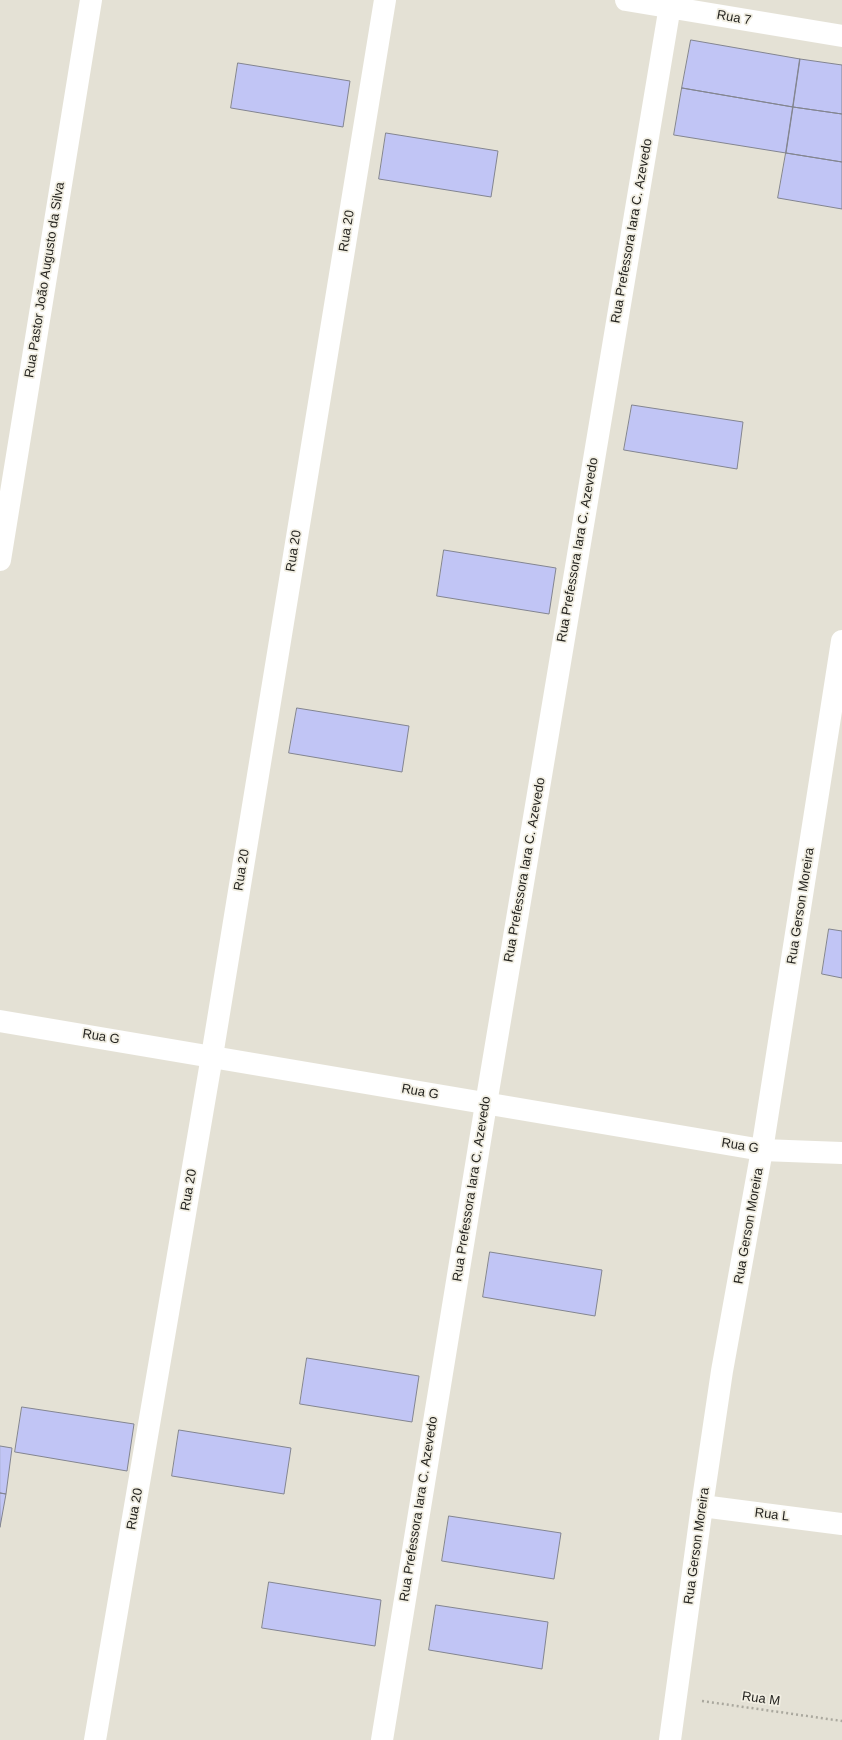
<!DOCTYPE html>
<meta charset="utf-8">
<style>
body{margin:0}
canvas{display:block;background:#e4e1d5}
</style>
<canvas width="842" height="1740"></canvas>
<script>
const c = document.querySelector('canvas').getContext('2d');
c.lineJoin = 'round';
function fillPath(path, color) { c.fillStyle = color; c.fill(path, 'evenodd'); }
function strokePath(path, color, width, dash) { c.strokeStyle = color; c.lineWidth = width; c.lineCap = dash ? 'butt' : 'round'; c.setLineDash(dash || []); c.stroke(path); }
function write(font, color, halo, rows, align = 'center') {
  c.font = font + ' Arial,sans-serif'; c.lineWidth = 3.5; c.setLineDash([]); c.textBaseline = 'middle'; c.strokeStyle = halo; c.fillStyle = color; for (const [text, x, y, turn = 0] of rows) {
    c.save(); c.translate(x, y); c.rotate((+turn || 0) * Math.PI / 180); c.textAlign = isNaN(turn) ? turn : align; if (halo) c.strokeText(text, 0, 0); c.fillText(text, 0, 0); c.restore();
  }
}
const building = new Path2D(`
 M691,40L800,59L793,107L682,88Z
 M800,59L842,65V114L793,107Z
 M238,63L350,81L343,127L231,108Z
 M682,88L793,107L786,153L674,135Z
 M793,107L842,114V162L786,153Z
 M386,133L498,151L491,197L379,179Z
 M786,153L842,162V209L778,198Z
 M632,405L743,422L737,469L624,450Z
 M444,550L556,568L549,614L437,596Z
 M297,708L409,726L402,772L289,753Z
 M829,929L842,931V978L822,974Z
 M490,1252L602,1270L595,1316L483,1297Z
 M307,1358L419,1376L412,1422L300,1404Z
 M22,1407L134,1424L127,1471L15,1452Z
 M179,1430L291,1448L284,1494L172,1476Z
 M0,1446L12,1448L6,1494L0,1493Z
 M0,1493L6,1494L0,1527Z
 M449,1516L561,1533L554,1579L442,1561Z
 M269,1582L381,1600L375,1646L262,1628Z
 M436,1605L548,1622L542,1669L429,1650Z`);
const path = new Path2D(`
 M702,1701L842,1721`);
const minor = new Path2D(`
 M626,0L842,36
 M0,560L91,0
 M702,1506L842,1524
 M95,1740L212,1056L385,0
 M382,1740L486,1104L671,0
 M670,1740L702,1506L722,1371L762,1150L842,641`);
const tertiary = new Path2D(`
 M0,1021L762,1150L842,1153`);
const streetNames = [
 ["Rua 7",734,18,10],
 ["Rua 20",347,231,-81],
 ["Rua Prefessora Iara C. Azevedo",632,231,-80],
 ["Rua Pastor João Augusto da Silva",45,280,-81],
 ["Rua Prefessora Iara C. Azevedo",578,550,-80],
 ["Rua 20",294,551,-81],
 ["Rua 20",242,870,-81],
 ["Rua Prefessora Iara C. Azevedo",525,870,-80],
 ["Rua Gerson Moreira",801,906,-81],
 ["Rua G",101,1037,9],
 ["Rua G",420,1092,10],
 ["Rua G",740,1146,9],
 ["Rua Prefessora Iara C. Azevedo",472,1189,-81],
 ["Rua 20",189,1190,-80],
 ["Rua Gerson Moreira",749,1226,-80],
 ["Rua 20",135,1509,-80],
 ["Rua Prefessora Iara C. Azevedo",419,1509,-81],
 ["Rua L",772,1515,7],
 ["Rua Gerson Moreira",697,1546,-82],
 ["Rua M",761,1699,8]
];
fillPath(building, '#c1c5f5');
strokePath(building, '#838590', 1);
strokePath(path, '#aaa89e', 2.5, [2, 3]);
strokePath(minor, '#fff', 22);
strokePath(tertiary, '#fff', 22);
write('13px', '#252420', '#f1eee2', streetNames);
</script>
